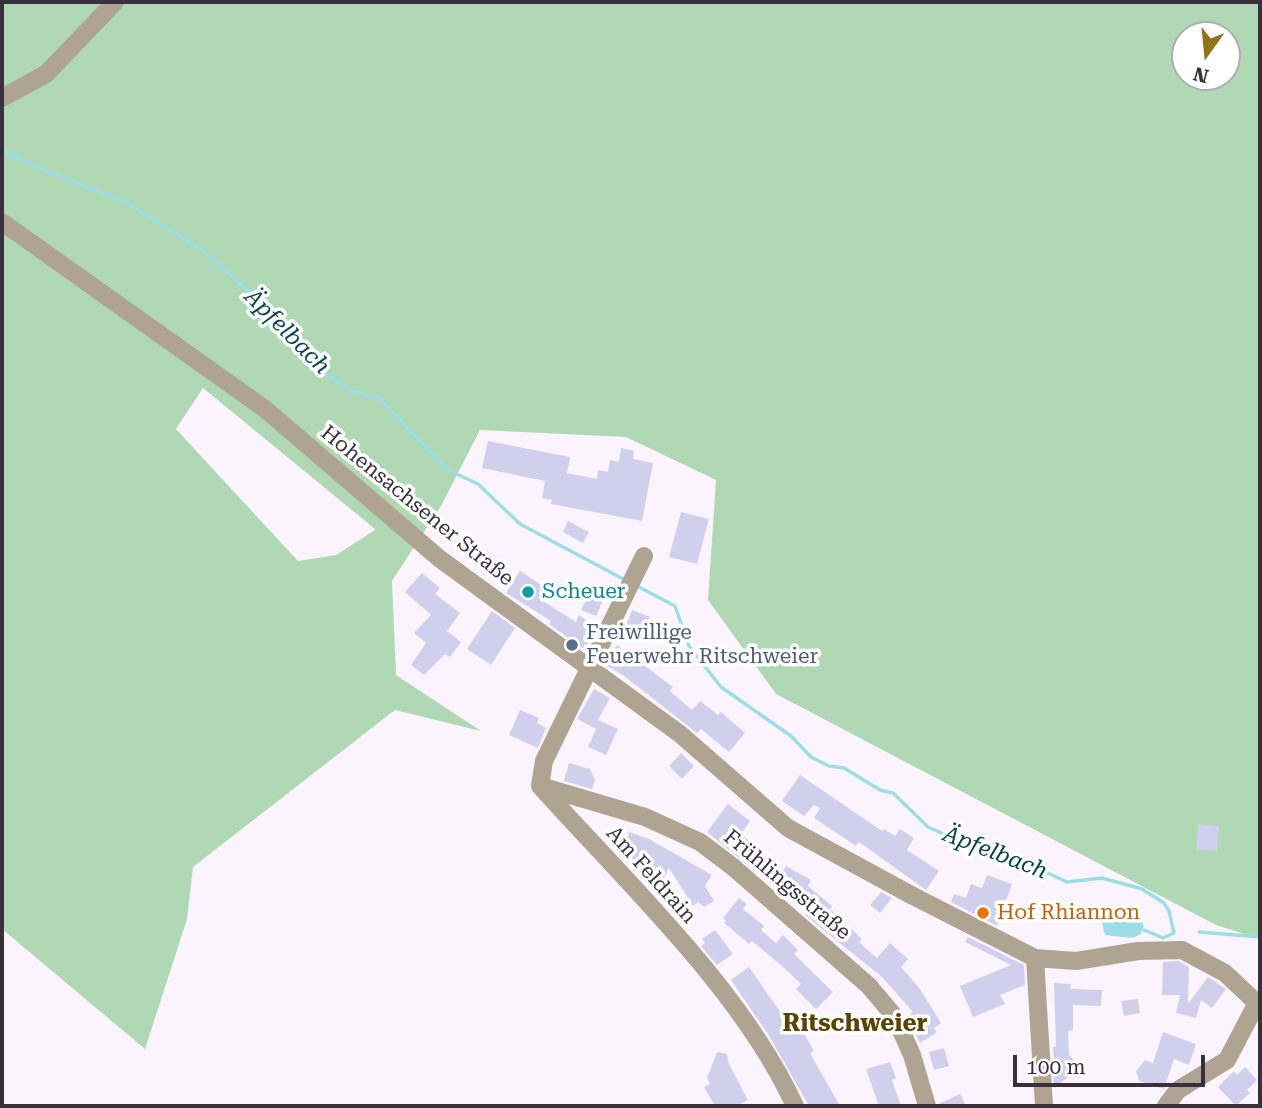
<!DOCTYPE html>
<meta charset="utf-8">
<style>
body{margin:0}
#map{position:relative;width:1262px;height:1108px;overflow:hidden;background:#fbf4ff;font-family:"Roboto Serif",serif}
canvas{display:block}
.frame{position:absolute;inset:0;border:4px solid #38313b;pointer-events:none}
.north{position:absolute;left:1171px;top:21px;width:70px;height:70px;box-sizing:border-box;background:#fff;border:2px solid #afadb1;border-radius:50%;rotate:195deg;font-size:19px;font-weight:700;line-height:28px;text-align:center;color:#38313b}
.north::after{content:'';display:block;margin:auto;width:24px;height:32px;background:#917319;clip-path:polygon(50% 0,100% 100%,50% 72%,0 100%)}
.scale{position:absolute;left:1013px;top:1055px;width:192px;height:32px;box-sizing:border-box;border:4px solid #38313b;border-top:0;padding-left:9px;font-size:21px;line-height:24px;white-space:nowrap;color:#38313b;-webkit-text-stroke:5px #fff;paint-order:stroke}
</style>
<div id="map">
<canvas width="1262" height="1108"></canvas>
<div class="frame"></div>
<div class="north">N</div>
<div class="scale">100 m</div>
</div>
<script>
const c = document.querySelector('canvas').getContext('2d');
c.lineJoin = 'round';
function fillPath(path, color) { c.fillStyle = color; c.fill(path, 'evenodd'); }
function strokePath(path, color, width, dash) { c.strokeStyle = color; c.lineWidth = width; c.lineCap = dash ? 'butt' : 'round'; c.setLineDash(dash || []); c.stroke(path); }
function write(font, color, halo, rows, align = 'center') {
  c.font = font + ' "Roboto Serif",serif'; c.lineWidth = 7; c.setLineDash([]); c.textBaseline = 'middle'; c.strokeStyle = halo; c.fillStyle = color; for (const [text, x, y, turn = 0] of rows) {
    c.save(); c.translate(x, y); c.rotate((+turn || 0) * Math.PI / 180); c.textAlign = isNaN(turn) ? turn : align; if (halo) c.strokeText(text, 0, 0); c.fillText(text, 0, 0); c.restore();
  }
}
const green = new Path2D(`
 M2,2H1260V939L1216,925L776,694L708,600L716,480L626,437L480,430L441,506L392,581L396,675L481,731L395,710L193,867L187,919L145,1049L2,929ZM1185,35H1227V77H1185ZM203,388L375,529V530L336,555L298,561L176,429Z`);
const water = new Path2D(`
 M1113,909L1123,919H1139L1144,925L1141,934L1132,938L1105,935L1101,918Z`);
const stream = new Path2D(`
 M2,150L23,161L125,202L205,252L263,305L323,372L351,391L379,398L448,470L478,484L520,524L625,580
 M635,585L675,606L689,646L721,687L791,736L811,757L829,766L844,768L880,790L893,793L928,827L961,842L987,852L1013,857L1067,882L1102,878L1142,889L1164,903L1169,911L1174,933L1163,938L1144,930
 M1199,932L1260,937`);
const building = new Path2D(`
 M488,441L570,457L567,473L597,479L598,470L608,472L610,460L619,462L621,448L634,451L633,459L653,463L642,521L551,504L552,500L542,498L545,481L482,468Z
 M681,512L709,519L697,564L669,557Z
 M568,521L589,532L583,543L563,532Z
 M520,571L549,590L541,600L576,622L579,615L596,628L585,650L549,624L551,621L506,593Z
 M422,573L440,588L435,594L460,613L447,631L461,642L450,657L445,654L424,675L411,665L426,643L414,633L431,615L405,592Z
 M589,594L603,600L596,616L581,610Z
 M632,610L650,617L639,634L625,628Z
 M492,611L515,628L491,665L467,649Z
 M617,645L673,687L670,691L692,710L700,701L718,715L721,712L745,733L729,752L701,729L697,733L624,676L604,664Z
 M594,689L610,698L598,720L618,729L606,755L588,747L596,729L577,719Z
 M520,710L539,718L537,723L546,728L538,748L509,735Z
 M681,753L694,766L682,779L669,766Z
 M569,763L590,769L595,780L592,789L564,781Z
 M800,775L882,831L884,829L895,836L900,829L914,838L907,850L939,871L926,890L859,842L856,846L814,818L820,808L814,805L804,816L782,801Z
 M728,804L750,821L741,834L768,858L756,872L707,832Z
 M1198,824L1219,826L1217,851L1196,850Z
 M629,832L649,839L712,875L705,886L714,901L704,907L698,902L693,906L669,868L663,879L627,862L630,854L622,852Z
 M786,866L811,880L808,886L832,906L830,909L862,939L859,942L877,958L890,943L908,959L901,967L920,989L941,1023L934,1028L937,1032L920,1043L907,1016L913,1012L882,977L805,915L812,907L775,886Z
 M987,875L1012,884L997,926L951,902L954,894L966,898L971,884L982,888Z
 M881,892L892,898L880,913L870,905Z
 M739,898L747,904L743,909L764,926L761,930L776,943L783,935L798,950L794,954L833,992L816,1009L796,989L801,984L783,967L752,941L749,944L724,923L726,921L723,918Z
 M715,930L733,954L717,965L701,946L705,943L702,939Z
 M968,937L1024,965L1025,985L1000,995L1005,1004L973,1017L960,986L1011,965L965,942Z
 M1179,961L1189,967L1188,1004L1208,977L1226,989L1212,1008L1201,1000L1196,1018L1176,1013L1180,995H1162L1163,962Z
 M749,967L794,1032L801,1028L814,1051L810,1053L840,1106H809L768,1034L731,980Z
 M1054,983L1071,984L1070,989L1102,990L1101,1006L1073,1005V1030L1068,1031L1069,1055L1081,1067L1054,1088L1053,1074L1060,1067L1054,1061L1053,1047H1056Z
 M1138,999L1140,1013L1124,1016L1121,1001Z
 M1163,1032L1196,1044L1189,1065L1174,1059L1164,1089L1139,1081L1136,1071L1145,1060L1153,1063Z
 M944,1048L949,1066L934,1070L929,1052Z
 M717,1052L727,1054L729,1064L748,1100L736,1106H715L704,1087L710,1084L707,1078Z
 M890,1062L896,1078L892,1080L901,1106H879L866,1069Z
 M1245,1067L1257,1080L1247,1090L1250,1093L1236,1106L1218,1087L1234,1071L1237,1075Z
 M960,1094L966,1106H938V1104Z`);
const minor = new Path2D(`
 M2,98L46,74L115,2
 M2,222L265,409L440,559L680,734L788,828L913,896L1035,958L1076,961L1138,951L1182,950L1225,973L1260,1006
 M644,556L544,761L540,786C626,882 742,990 795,1106
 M540,786L645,817L700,842L733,867L869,986L895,1017L912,1055L927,1106
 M1035,958L1044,1106
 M1166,1106L1178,1090L1227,1060L1257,1003`);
const markers = [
 [528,592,7,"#0f9aa8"],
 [572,645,7,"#5c6f8a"],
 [983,913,7,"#e8710a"]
];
const streetNames = [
 ["Hohensachsener Straße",417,506,39],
 ["Am Feldrain",651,875,48],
 ["Frühlingsstraße",787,885,40]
];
const cultureNames = [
 ["Scheuer",542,592]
];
const serviceNames = [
 ["Freiwillige",586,633],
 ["Feuerwehr Ritschweier",586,657]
];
const foodNames = [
 ["Hof Rhiannon",997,913]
];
const waterNames = [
 ["Äpfelbach",287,332,45],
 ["Äpfelbach",995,853,21]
];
const quarterNames = [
 ["Ritschweier",855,1024]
];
fillPath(green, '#b0d8b4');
fillPath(water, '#9ddde5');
strokePath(stream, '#9ddde5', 3.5);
fillPath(building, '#d1d0ec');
strokePath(minor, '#aea491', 18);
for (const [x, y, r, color] of markers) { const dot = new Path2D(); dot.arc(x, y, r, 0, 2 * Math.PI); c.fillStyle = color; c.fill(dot); strokePath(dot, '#fff', 2.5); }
write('21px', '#38313b', '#fff', streetNames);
write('21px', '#0d838f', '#fff', cultureNames, 'left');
write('21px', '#4e5e75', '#fff', serviceNames, 'left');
write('21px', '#c56008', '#fff', foodNames, 'left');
write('italic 23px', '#09444b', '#fff', waterNames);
write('bold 24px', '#584301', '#fff', quarterNames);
</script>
